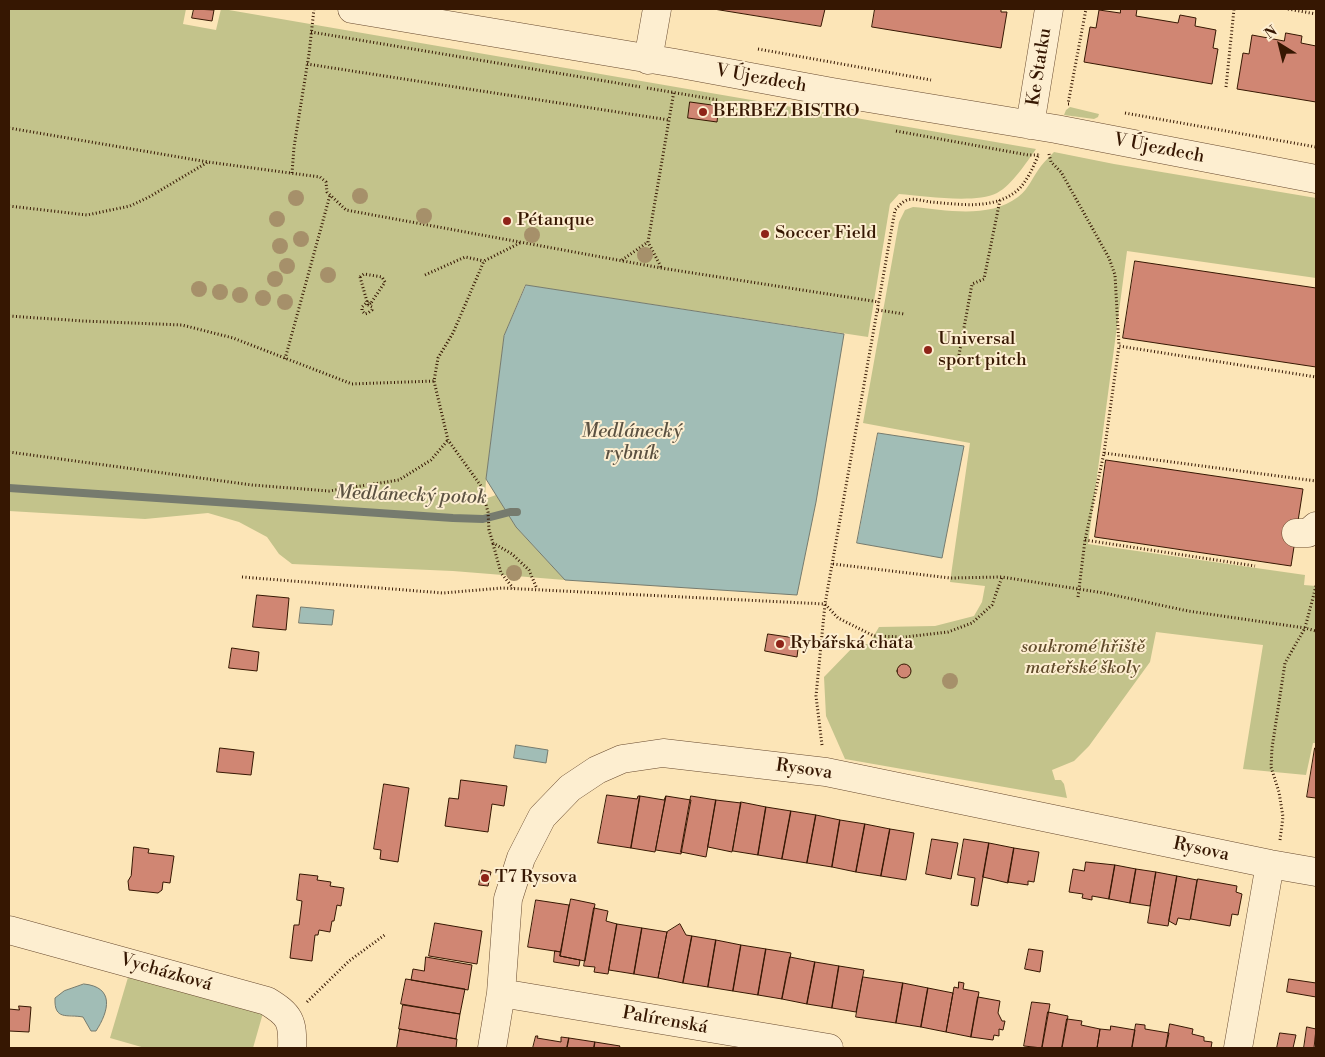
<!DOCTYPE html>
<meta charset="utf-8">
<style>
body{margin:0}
#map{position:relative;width:1325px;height:1057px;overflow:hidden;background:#fce5b7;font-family:"Libre Bodoni",serif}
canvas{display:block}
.frame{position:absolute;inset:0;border:10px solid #361702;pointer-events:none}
.north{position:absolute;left:1255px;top:20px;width:50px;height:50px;-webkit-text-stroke:4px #fdeed0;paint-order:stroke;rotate:324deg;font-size:14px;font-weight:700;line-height:20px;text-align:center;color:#361702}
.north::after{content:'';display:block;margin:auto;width:18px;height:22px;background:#361702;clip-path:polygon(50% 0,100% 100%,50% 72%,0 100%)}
</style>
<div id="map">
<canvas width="1325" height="1057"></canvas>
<div class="frame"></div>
<div class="north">N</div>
</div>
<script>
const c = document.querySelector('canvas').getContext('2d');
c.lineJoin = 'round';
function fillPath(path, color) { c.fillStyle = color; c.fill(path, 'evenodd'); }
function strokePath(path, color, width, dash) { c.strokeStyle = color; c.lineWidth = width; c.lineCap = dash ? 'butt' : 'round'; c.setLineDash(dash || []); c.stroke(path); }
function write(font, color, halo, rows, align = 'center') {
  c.font = font + ' "Libre Bodoni",serif'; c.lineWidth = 4; c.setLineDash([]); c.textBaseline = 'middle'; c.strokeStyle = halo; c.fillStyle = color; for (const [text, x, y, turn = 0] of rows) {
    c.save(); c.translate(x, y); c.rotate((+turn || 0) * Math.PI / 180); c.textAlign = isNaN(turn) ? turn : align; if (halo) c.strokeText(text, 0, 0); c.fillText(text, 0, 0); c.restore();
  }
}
const green = new Path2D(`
 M9,9H186L183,24L216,30L221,9H223L1036,149C1026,163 1012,185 997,193C975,204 924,196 899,194L890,204L868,337L525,285L504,336L486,479L485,499L496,495L516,527L565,580L453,571L292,564L279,554L267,537L239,522L208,513L145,519L9,511Z
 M1070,107L1099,114L1098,117L1094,119L1064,115L1066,110Z
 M1054,152L1114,164L1316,198V278L1127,251L1088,544L1305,575L1304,585L1316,586V743H1313L1306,775L1243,769L1263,645L1156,632L1150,662L1089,746L1074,761L1052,770L1055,780H1061L1064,784L1067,798L845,759L826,716L824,677L856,644H869L879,627L935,626L974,616L982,602L985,586L950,582L970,443L863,423L899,222L905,210L913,207C946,210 989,219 1018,197C1029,189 1033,176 1041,166C1045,161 1050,156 1054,152Z
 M129,974L263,1013L253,1048H145L110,1038Z`);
const water = new Path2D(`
 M526,285L844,334L816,502L797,595L565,580L516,527L486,479L504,336Z
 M878,433L964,446L942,558L857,543Z
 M301,607L334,610L332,625L299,623Z
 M516,745L548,750L546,763L514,758Z
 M84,984C115,987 109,1011 96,1031H91L83,1017C67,1014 54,1021 55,998L64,991Z`);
const stream = new Path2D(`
 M9,488L453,518L483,519L510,512H517`);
const building = new Path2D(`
 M194,9L214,10L212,21L192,18Z
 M714,9H825L821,26Z
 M875,9H1001V12H1007L1001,48L872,27Z
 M1121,9H1137L1136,16L1178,23L1180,15L1196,18L1195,26L1216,30L1213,48L1218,49L1212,84L1084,62L1090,27L1096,28L1099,10L1120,13Z
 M1286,33L1302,36L1301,43L1316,46V102L1237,89L1243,53L1249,54L1252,35L1284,41Z
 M690,102L719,106L717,122L688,118Z
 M1135,261L1316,288V367L1123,338Z
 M1106,460L1303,489L1291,566L1095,537Z
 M257,595L289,598L286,630L253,627Z
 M768,634L795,638L793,649H798L797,657L765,651Z
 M232,648L259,652L257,671L229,668Z
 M897 671a7 7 0 1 1 14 0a7 7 0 1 1-14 0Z
 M220,748L254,752L251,775L217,772Z
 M1315,748H1316V798L1307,797Z
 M461,780L507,786L504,806L492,804L488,832L445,826L449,798L458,799Z
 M384,784L409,788L398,862L380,859L381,850L374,849Z
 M607,795L637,799L638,796H640L631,848L598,843Z
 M640,796L664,800L666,796L655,852L631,848Z
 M666,796L691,800L681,854L656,850Z
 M691,796L716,800L706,857L681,852Z
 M716,800L741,803L732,852L708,847Z
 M741,802L766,807L758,855L733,851Z
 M766,807L791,811L782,859L758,855Z
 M791,811L816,815L807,863L782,859Z
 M816,815L840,820L832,867L807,863Z
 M840,820L865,824L856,872L832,867Z
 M865,824L890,829L881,876L856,872Z
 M890,829L914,833L906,880L881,876Z
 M932,839L958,843L951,879L926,874Z
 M964,839L989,843L978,906L971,905L975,878L958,875Z
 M989,843L1014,848L1008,883L983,877Z
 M134,847L149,849L148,853L174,856L170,883L163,882L162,890L158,893L129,890L128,881L131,876Z
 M1014,848L1039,852L1034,882L1028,881V885L1008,882Z
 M1086,862L1115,865L1109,899L1092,896V900L1082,898L1083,894L1069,892L1073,869L1084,871Z
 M1115,865L1136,869L1130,903L1109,899Z
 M1136,869L1156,872L1150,906L1130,903Z
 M482,870L491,872L488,886L479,885Z
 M1156,872L1177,876L1168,926L1148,923Z
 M300,874L318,876L317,880L331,882L330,886L344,888L341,906L337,905L334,921H332L330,932L319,930L318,935H315L312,961L290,958L294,925H299L302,901L297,900Z
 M1177,876L1197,880L1190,920L1178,918L1176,925L1169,921Z
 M1198,879L1237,886L1236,892L1242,894L1238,915L1232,914L1230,926L1191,919Z
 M571,899L595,904L585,961L560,956Z
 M536,900L569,905L561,952L528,947Z
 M594,908L608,911L606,921L617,924L608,974L594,972L595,967L584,966Z
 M435,923L482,931L477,964L429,956Z
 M617,924L642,928L634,974L609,970Z
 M680,924L686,935L692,936L683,983L658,978L667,932Z
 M642,928L667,932L658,978L634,974Z
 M692,936L716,940L708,987L683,983Z
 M716,940L741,945L733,991L708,987Z
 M741,945L766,949L758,995L733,991Z
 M766,949L791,953L782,999L758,995Z
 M1029,949L1043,951L1040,972L1025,969Z
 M555,951L561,952L560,956L580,960L579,966L554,962Z
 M426,957L472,965L468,990L411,980L413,969L424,971Z
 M790,957L815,962L807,1004L782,999Z
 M815,962L839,966L832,1008L807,1004Z
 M839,966L864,970L856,1012L832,1008Z
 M863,977L903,983L896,1023L856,1017Z
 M406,979L465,989L460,1014L401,1004Z
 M1289,979L1316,983V997L1287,992Z
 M959,982L964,983L963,989L979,992L971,1037L946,1032L954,987L958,988Z
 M903,983L928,988L921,1027L896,1023Z
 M928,988L953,993L946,1032L921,1027Z
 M978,997L1000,1001L998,1013L1002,1021H1005L1003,1030L999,1029V1036L994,1035L993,1040L971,1037Z
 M1032,1002L1050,1004L1042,1048L1024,1046Z
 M403,1005L460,1014L456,1039L399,1029Z
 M19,1006L31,1007L29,1032L9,1031V1009L19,1010Z
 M1048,1012L1068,1016L1062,1048H1042Z
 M1067,1019L1082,1021L1081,1025L1100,1029L1097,1048H1062Z
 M1136,1024L1145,1025V1029L1169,1033L1166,1048H1132Z
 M1170,1024L1193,1029L1192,1034L1204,1037V1041L1212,1042L1211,1048H1166Z
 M1111,1026L1135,1030L1132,1048H1097L1100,1029L1110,1030Z
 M1307,1027L1316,1029L1314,1048H1304Z
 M400,1029L457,1039L456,1048H397Z
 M1280,1033L1296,1035L1293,1048H1277Z
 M536,1036H538L537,1038L561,1042V1037L569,1038L567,1048H533Z
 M569,1038L595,1042L594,1048H567Z
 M595,1042L620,1046L619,1048H594Z`);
const path = new Path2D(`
 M1288,9L1316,14
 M311,32L641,87
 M758,49L931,80
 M307,64L669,120
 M1226,87L1234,9
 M647,88L718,100
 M1069,104H1068L1086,9
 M1125,113L1316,147
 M9,128L208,162L320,177L326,182L327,192L346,210L661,268L879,302
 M896,131L1028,155H1040
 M1049,154L1051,162L1061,172L1109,258L1115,275L1119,346
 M292,173L294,147L309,54L314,9
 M9,206L87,215L130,206L149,197L208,162
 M520,243L484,261L453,333L438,358L434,381L448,440L481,486L488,512L489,530L493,543L512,554L529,570L537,589
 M622,260L648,242
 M661,267L648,242L674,91
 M425,275L465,257L484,261
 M360,277L364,274L382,277L385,282L371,303
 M368,301L362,307V311L365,314L368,313L372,310V307L368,305
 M878,310L904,314
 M9,316L83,321L182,325L233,338L352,384L434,381
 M959,355L972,284L984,279L1000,200
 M285,359L330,195
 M9,452L252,485L329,491L399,480L431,460L448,440
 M1104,453L1119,346L1316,377
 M1085,540L1255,566
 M493,544L501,573L513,588
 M833,564L950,578L1002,577L1104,593L1188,611L1305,628L1316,631
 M242,577L443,593L502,588L825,604L838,618L874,636L905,637L948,632L972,623L992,605L1002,577
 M1078,597L1085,540L1104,453L1316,481
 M822,745L816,696L825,604L895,210C899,206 902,202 907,200C914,198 924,201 930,202C958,204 990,210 1014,193C1026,185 1033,167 1039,154
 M1280,840L1283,817L1279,792L1271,767L1272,748L1285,663L1305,628L1316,586
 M307,1002L349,961L386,934`);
const minor = new Path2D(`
 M352,9L675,63L832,92L1056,129L1316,179
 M648,60L657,9
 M1030,125L1049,9
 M1296,533H1308L1316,526
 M9,930L267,1001C290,1015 293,1021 292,1048
 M501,993L829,1048
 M492,1048L501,993L508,899L521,858L542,817L570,788L597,770L622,759L663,753L826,772L1270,864L1316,872
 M1238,1048L1270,864`);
const pathBridge = new Path2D(`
 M360,277L368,305L371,303`);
const trees = [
 [360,196],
 [296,198],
 [424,216],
 [277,219],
 [532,235],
 [301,239],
 [280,246],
 [645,255],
 [287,266],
 [328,275],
 [275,279],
 [199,289],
 [220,292],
 [240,295],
 [263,298],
 [285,302],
 [514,573],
 [950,681]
];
const markers = [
 [703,112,5,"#8f2418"],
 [507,221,5,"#8f2418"],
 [765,234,5,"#8f2418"],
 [928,350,5,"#8f2418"],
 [780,644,5,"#8f2418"],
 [485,878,5,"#8f2418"]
];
const streetNames = [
 ["Ke Statku",1040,67,-81],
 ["V Újezdech",761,79,10],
 ["V Újezdech",1159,149,11],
 ["Rysova",804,770,8],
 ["Rysova",1201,850,12],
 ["Vycházková",166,973,16],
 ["Palírenská",665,1021,10]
];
const poiNames = [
 ["BERBEZ BISTRO",713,112],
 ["Pétanque",517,221],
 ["Soccer Field",775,234],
 ["Universal",938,340],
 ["sport pitch",938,361],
 ["Rybářská chata",790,644],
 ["T7 Rysova",495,878]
];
const parkNames = [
 ["soukromé hřiště",1083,648],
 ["mateřské školy",1083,669]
];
const waterNames = [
 ["Medlánecký",632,432],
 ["rybník",632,454],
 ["Medlánecký potok",411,496,2]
];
fillPath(green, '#c3c38b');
fillPath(water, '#a1bdb6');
strokePath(water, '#767b6e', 1);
strokePath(stream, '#767b6e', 8);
fillPath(building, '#d08673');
strokePath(building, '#361702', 1);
strokePath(minor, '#684a2f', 29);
strokePath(path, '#361702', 3, [1, 2.5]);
strokePath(minor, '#fdeed0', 28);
strokePath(pathBridge, '#361702', 3, [1, 2.5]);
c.fillStyle = '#a6906a';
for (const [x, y] of trees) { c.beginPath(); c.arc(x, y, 8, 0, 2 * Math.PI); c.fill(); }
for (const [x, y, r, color] of markers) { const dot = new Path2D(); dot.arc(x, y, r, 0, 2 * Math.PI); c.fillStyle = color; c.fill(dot); strokePath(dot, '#fdeed0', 2); }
write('18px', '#361702', '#fdeed0', streetNames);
write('18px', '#361702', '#fdeed0', poiNames, 'left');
write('italic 18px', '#604b2b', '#fdeed0', parkNames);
write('italic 19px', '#5b5141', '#fdeed0', waterNames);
</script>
